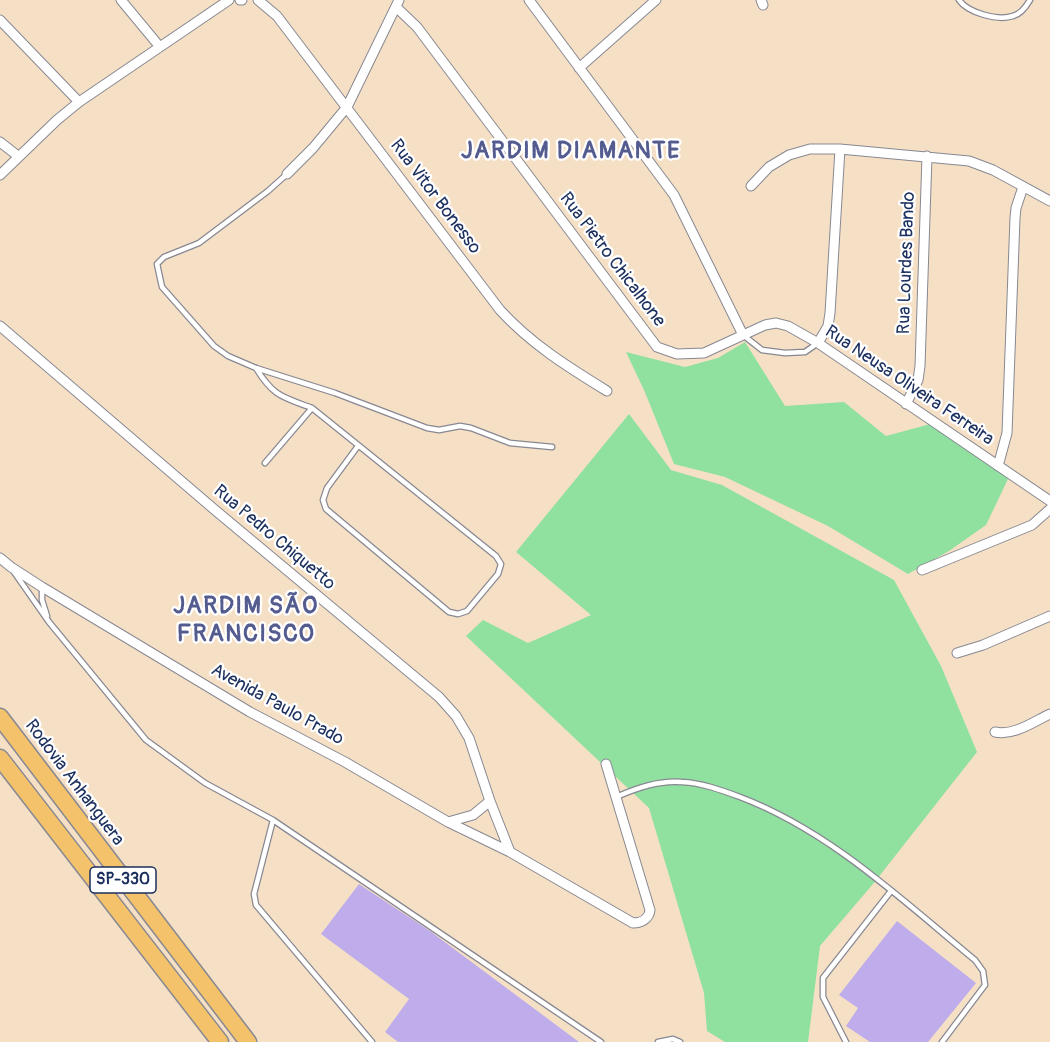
<!DOCTYPE html>
<meta charset="utf-8">
<style>
body{margin:0}
canvas{display:block;background:#f5e0c5}
</style>
<canvas width="1050" height="1042"></canvas>
<script>
const c = document.querySelector('canvas').getContext('2d');
c.lineJoin = 'round';
function fillPath(path, color) { c.fillStyle = color; c.fill(path, 'evenodd'); }
function strokePath(path, color, width, dash) { c.strokeStyle = color; c.lineWidth = width; c.lineCap = dash ? 'butt' : 'round'; c.setLineDash(dash || []); c.stroke(path); }
function write(font, color, halo, rows, align = 'center') {
  c.font = font + ' Pangolin,sans-serif'; c.lineWidth = 4.5; c.setLineDash([]); c.textBaseline = 'middle'; c.strokeStyle = halo; c.fillStyle = color; for (const [text, x, y, turn = 0] of rows) {
    c.save(); c.translate(x, y); c.rotate((+turn || 0) * Math.PI / 180); c.textAlign = isNaN(turn) ? turn : align; if (halo) c.strokeText(text, 0, 0); c.fillText(text, 0, 0); c.restore();
  }
}
const green = new Path2D(`
 M745,342L785,406L844,402L886,436L934,423L1008,479L986,525L949,551L908,574L828,526L725,477L674,464L644,390L626,352L685,367L718,358Z
 M629,414L671,470L722,485L894,580L941,666L977,752L873,884L820,946L808,1042H725L707,1031L704,993L649,808L466,636L483,620L528,643L591,615L516,552Z`);
const building = new Path2D(`
 M359,884L430,931L579,1042H398L385,1032L409,999L321,934Z
 M897,921L976,983L928,1042H870L846,1026L858,1008L839,995Z`);
const lane = new Path2D(`
 M959,0C968,13 998,21 1013,16C1021,14 1026,7 1030,0
 M287,174L268,191L199,243L164,257L157,264L162,287L214,346L228,356L256,368L335,393L427,428L439,430L460,426L471,428L510,443L552,447
 M743,335L762,350L785,353L805,352L818,343
 M256,368C273,396 282,397 312,408L496,556L501,564L498,574L467,611L458,614L449,612L326,509L323,500L327,488L358,446
 M265,463L312,408
 M14,572L49,622L146,740L205,783L273,820L601,1042
 M42,587V600L47,616
 M616,797C637,788 659,780 682,782C702,783 721,790 740,797C830,831 902,900 975,960L983,971L985,985L942,1042
 M273,820L254,894L256,905L372,1042
 M658,1042L673,1039L680,1042
 M846,1042L823,997V978L891,891`);
const street = new Path2D(`
 M121,0L160,47
 M240,0H242
 M258,0L277,16L500,310C531,344 568,367 607,391
 M529,0L674,195L743,335
 M761,0L763,5
 M396,7L417,27L657,347L677,354L704,353L765,325L776,323L788,326L818,343L1050,501
 M0,20L79,102
 M579,68L656,0
 M0,142L18,156
 M287,174L313,148L347,107L399,0
 M0,175L57,120L79,102L229,0
 M751,186L769,167L789,155L810,149H840L969,161L993,170L1050,201
 M0,326L215,510L439,697L456,716L469,738L490,801L510,852
 M818,343L828,326L830,313L840,149
 M906,404L918,380L920,366L927,156
 M998,466L1007,433L1015,218L1016,208L1023,187
 M0,558L11,567L42,587L250,712L345,762L448,822L510,852L633,923C641,923 649,919 650,910L606,764
 M922,570L1032,525L1050,509
 M957,653L983,645L1050,616
 M995,732C1014,736 1033,722 1050,714
 M448,822L473,815L490,801`);
const highway = new Path2D(`
 M0,717L248,1042
 M0,758L220,1042`);
const shields = [
 [123,880,66]
];
const shieldNames = [
 ["SP-330",123,880]
];
const streetNames = [
 ["Rua Vitor Bonesso",435,197,53],
 ["Rua Pietro Chicalhone",612,260,53],
 ["Rua Lourdes Bando",907,263,-88],
 ["Rua Neusa Oliveira Ferreira",909,386,34],
 ["Rua Pedro Chiquetto",274,538,40],
 ["Avenida Paulo Prado",277,705,29],
 ["Rodovia Anhanguera",74,783,53]
];
const districtNames = [
 ["JARDIM DIAMANTE",571,152],
 ["JARDIM SÃO",246,607],
 ["FRANCISCO",246,635]
];
fillPath(green, '#90e1a0');
fillPath(building, '#bfadeb');
strokePath(lane, '#888892', 7);
strokePath(street, '#888892', 11);
strokePath(highway, '#888892', 19);
strokePath(lane, '#fff', 4.5);
strokePath(street, '#fff', 9);
strokePath(highway, '#f3c26a', 16);
for (const [x, y, w] of shields) { const box = new Path2D(); box.roundRect(x - w / 2, y - 13, w, 26, 4.5); c.fillStyle = '#fff'; c.fill(box); strokePath(box, '#1b2f5e', 1.5); }
write('bold 16px', '#1b2f5e', null, shieldNames);
write('18px', '#1b2f5e', '#fff', streetNames);
c.letterSpacing = '1.5px';
write('bold 24px', '#545b8f', '#fff', districtNames);
c.letterSpacing = '0px';
</script>
